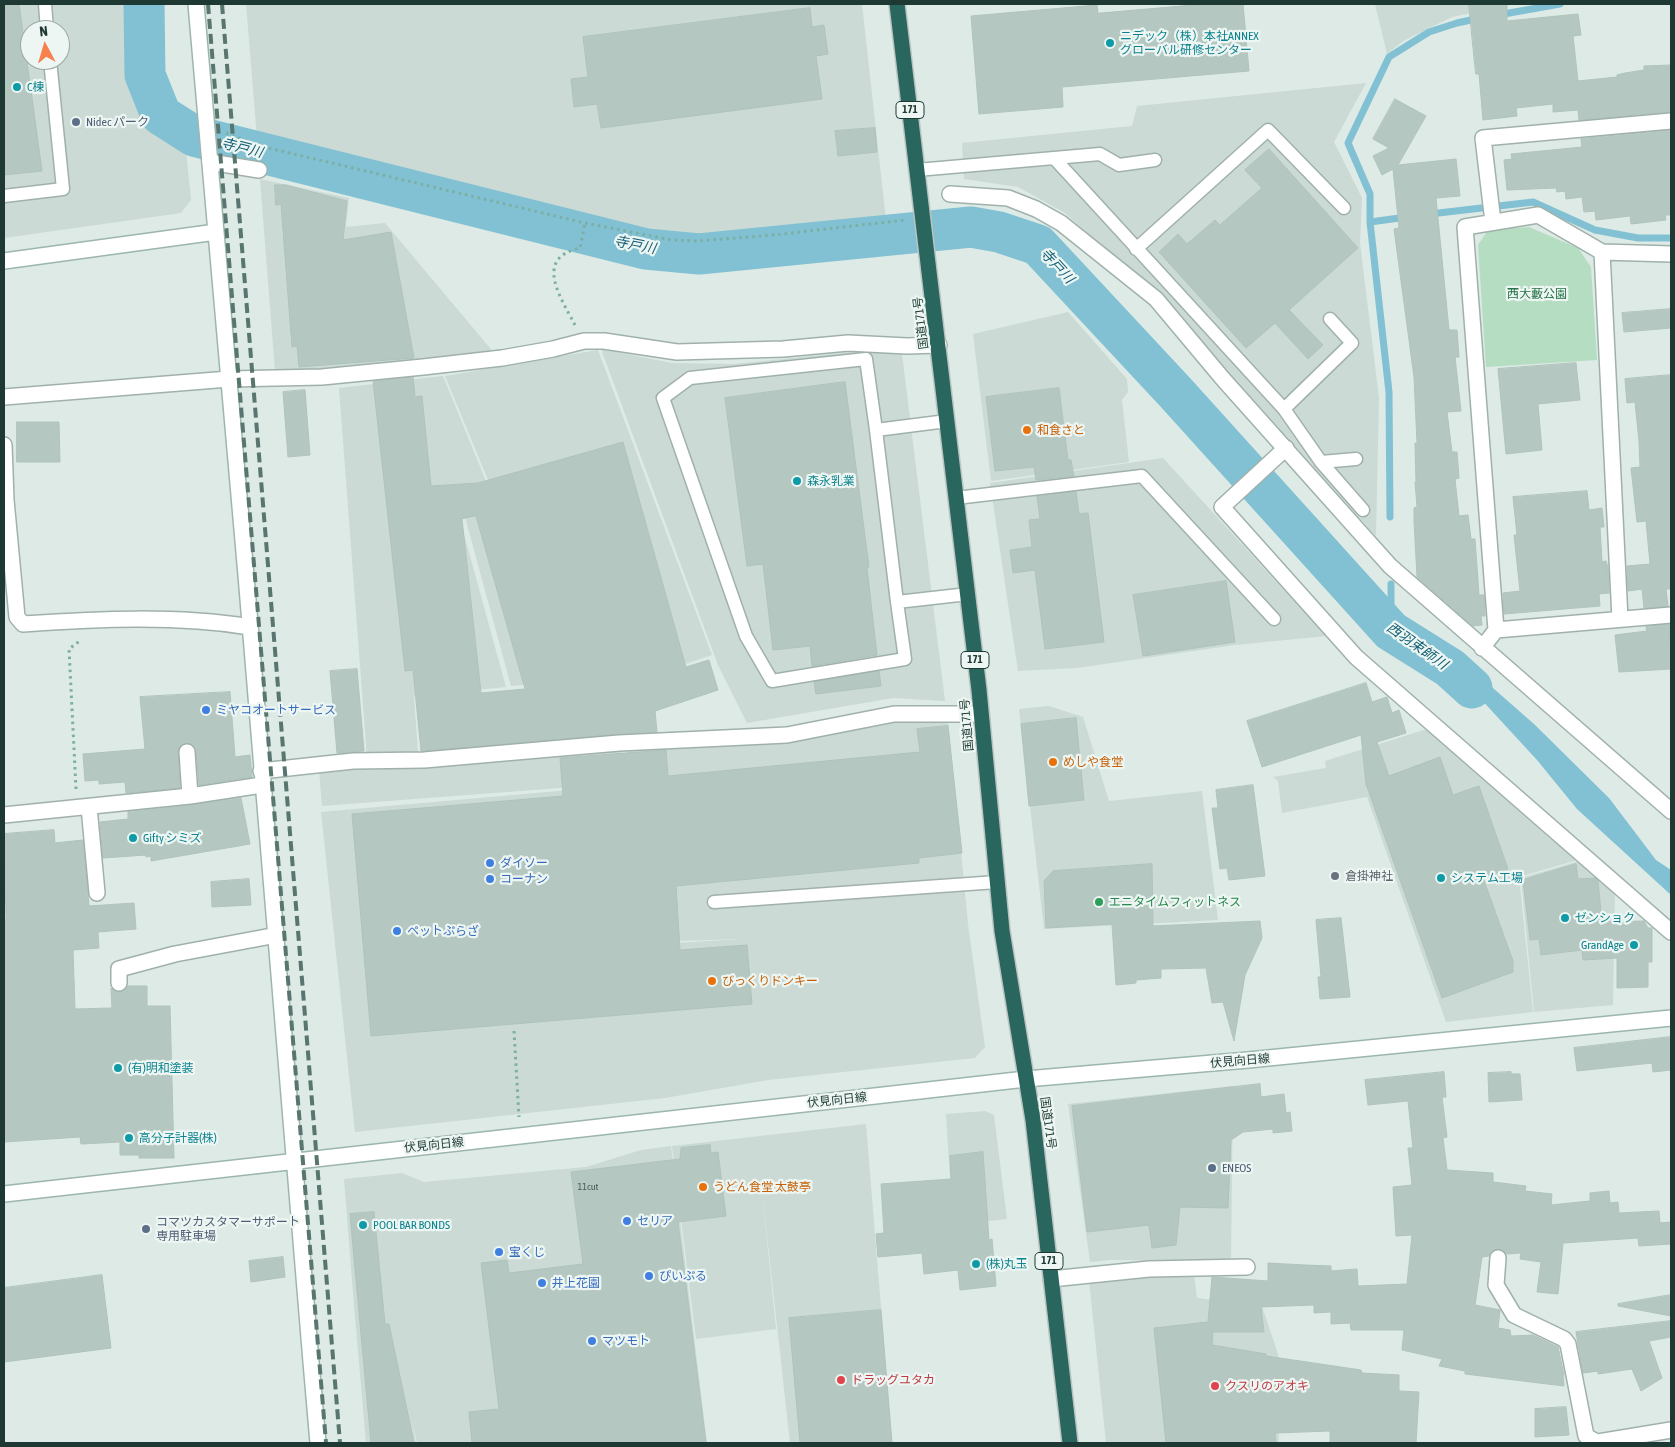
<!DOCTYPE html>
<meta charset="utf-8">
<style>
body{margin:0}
#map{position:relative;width:1675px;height:1447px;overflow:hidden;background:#ddeae5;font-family:"Asap Condensed",sans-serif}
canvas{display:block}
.frame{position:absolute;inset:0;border:5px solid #1e3934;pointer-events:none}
.north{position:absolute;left:20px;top:20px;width:50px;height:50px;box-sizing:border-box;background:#edf6f2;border:1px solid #9aaaa6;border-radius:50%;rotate:354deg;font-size:14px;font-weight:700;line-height:20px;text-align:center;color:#1e3934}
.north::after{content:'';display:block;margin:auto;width:18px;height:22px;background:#f8804c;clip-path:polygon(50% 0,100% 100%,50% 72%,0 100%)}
</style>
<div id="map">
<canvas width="1675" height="1447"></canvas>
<div class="frame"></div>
<div class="north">N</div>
</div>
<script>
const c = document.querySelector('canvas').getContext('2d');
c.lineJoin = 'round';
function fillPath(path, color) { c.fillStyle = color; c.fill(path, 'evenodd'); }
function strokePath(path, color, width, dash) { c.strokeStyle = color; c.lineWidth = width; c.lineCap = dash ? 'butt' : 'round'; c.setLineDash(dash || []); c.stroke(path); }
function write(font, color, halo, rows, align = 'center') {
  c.font = font + ' "Asap Condensed","Noto Sans JP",sans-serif'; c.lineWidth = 4.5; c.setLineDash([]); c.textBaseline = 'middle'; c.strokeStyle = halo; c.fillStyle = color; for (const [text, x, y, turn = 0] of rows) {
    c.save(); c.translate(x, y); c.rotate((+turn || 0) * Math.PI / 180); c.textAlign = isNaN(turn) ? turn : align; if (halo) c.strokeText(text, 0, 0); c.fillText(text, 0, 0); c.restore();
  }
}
const built = new Path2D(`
 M4,4H127L128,75L137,108L160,135L186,150L191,200L181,213L4,238ZM30,30H60V60H30Z
 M246,4H862L886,220L718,237L675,238L257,138Z
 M1375,4H1514L1452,17L1403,41L1387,54Z
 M1366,83L1334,142L1362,198L1360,243L1379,398L1376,536L1165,302L1065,213L1018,187L964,179L962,143L1132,126L1137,106Z
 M260,179L349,198L346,227L385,223L495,354L359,369L275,371Z
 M1068,312L1127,379L1128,392L1122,400L1129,462L991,481L973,334Z
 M601,349L672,363L734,364L871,350L902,354L945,701L893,698L747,723L718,665Z
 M598,350L712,655L655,674L511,686L465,517L492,512L488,480L445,376Z
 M443,376L486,481L490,510L459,516L506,687L414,696L418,753L367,758L339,388Z
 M1163,458L1326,636L1235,645L1077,668L1018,671L990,483Z
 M1049,706L1083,717L1109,801L1202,791L1218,920L1044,929L1019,709Z
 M895,720L948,722L968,923L966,924H968L985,1047L975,1058L768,1080L665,1098L355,1132L321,812L626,785L636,895L639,899L643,945L742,939L645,942L641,898L637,895L625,750L792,740Z
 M1427,729L1577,860L1519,877L1533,1012L1446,1022L1367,797L1282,813L1278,781L1273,777L1326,768L1325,761Z
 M622,746L626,783L322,806L319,769Z
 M1579,861L1615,891L1613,1005L1534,1012L1521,878Z
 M1233,1086L1231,1261L1110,1260L1090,1262L1068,1104Z
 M985,1111L994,1115L1007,1219L953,1225L946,1114Z
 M866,1124L892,1443H790L761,1181L776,1329L696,1339L672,1146Z
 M671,1146L707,1443H417L412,1420L416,1443H366L354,1305L388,1302L354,1305L344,1179L402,1173L424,1182L586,1167L641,1150Z
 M1194,1275L1197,1298L1262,1306L1278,1354L1279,1443H1106L1089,1280L1108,1276Z`);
const green = new Path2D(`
 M1529,227L1578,248L1591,267L1597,360L1486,367L1478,245L1488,230Z`);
const water = new Path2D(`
 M1431,651L1461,660L1534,724L1609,798L1656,860L1671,870V895L1577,809L1537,760L1479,697L1447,671L1419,660Z`);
const stream = new Path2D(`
 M1498,15L1560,4
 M1430,214L1533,202L1595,230L1638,238H1671
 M1370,222L1407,217
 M1390,517L1389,392L1370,222V194L1348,143L1389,57L1429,32L1457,23L1480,18
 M1391,631V584`);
const river = new Path2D(`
 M144,4L145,75L161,115L194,136L646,249L699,254L971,227L999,232L1038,245L1175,392L1391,631L1450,668L1472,688`);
const building = new Path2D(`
 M4,4H19L42,171L4,175Z
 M1205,4H1243L1249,71L1062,87L1063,107L979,114L971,16L1097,5L1098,13Z
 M1469,4H1507V21L1578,14L1581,35L1573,36L1578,81L1617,77V75L1625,73L1644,70V66L1671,65V112L1579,120L1578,110L1553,112V104L1516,108L1517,116L1483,120L1479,74H1476Z
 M810,8L812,27L824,25L828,54L816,56L822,99L601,128L597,104L574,107L571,79L588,77L583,37Z
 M1395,99L1426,116L1398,165L1456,159L1460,196L1436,198L1449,330H1457L1459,357H1455L1461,411L1447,412L1452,452H1457L1459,478L1455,479L1459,516L1468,515L1471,539H1475L1479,595H1484L1485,616H1481L1482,625L1473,626L1417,577L1414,521V508L1417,507L1415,482H1416L1415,443H1417L1414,377L1394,229L1399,228L1393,169L1382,175L1373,156L1389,148L1373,139Z
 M875,128L877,152L838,156L835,131Z
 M1671,130V215H1665L1666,220L1631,224L1630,216L1596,220L1595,211L1584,212L1582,197L1566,199L1565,191L1557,192L1556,188L1507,190L1504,160L1512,159L1511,154L1582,147L1581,139Z
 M1269,149L1358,248L1289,310L1323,345L1308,359L1275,323L1246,348L1159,252L1178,234L1187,244L1215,220L1220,225L1262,188L1245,170Z
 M275,185H286L347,201L343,240L391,232L414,358L299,367L297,346L292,347L281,204L276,205Z
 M1671,309V328L1624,332L1622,313Z
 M1576,363L1580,400L1538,404L1542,450L1506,454L1498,369Z
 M1671,375V589H1666L1668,606L1644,608L1642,589L1628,591L1627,566L1650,564L1646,521L1637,522L1631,468L1640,467L1639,441L1635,402L1627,403L1625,379Z
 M413,377L415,397L422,396L431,486L478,483L623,442L686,667L709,660L718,690L655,711L657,732L421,751L413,670L405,671L373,381ZM476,516L525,689L481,693L462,519Z
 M845,382L869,567L867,568L877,655L812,666L810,646L773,650L763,564L747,566L725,398Z
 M1059,388L1068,460H1071L1074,476L1036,480L1034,467L995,471L986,397Z
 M305,390L310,455L288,457L283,392Z
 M17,422H59L60,462H17Z
 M1587,491L1589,510L1602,508L1604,527H1600L1602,562L1606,561L1608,568L1609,593L1599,594L1600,606L1504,614L1503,593L1520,591L1514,535H1517L1513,497Z
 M1076,492L1079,514L1088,513L1104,642L1045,649L1035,570L1013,573L1010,550L1032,547L1029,520L1040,519L1037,497Z
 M1226,581L1235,642L1143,656L1133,595Z
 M1670,624L1671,669L1619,672L1615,635L1647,631L1646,627Z
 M357,669L364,751L337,753L330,671Z
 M879,671L881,686L816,694L814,682Z
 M1366,683L1372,702L1387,697L1392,713L1399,710L1406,733L1377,742L1389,776L1440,757L1453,795L1479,786L1508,869L1483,878L1513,961V972L1442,998L1366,784L1361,735L1262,767L1247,721Z
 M230,692L235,757L250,755L252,777L199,785L196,751L194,746L187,743L181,745L178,752L180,788L126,793L125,782L99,784V780L85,781L83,754L145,749L140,697Z
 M1076,718L1084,800L1029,806L1021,724Z
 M948,726L962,853L919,858V863L676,886L680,950L747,945L752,1004L371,1036L352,814L563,796L560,758L666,750L668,776L920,752L917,729Z
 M1253,785L1265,876L1229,880L1227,868L1220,869L1212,808H1218L1216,790Z
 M241,798L250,844L151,861V856L146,857V855L103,858L100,822L128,819V812Z
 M54,830L55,843L83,840L89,906L134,903L136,929L98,932L99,948L73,950L75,1009L112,1008L111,988L119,992L128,986H147V1006H170L174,1158H139V1155H120V1142L81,1144L80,1137L4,1142V919H6L4,834Z
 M1152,864L1153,926L1260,921L1262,938L1245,975L1234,1041L1223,1002L1212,1003L1206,968L1161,969V978L1136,980V983L1116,985L1112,924L1046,928L1044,881L1053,871Z
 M1576,864L1578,879L1595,878L1598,881L1602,922L1644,921L1648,928H1652V962H1648V987L1617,988V958L1583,960L1582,950L1541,955L1539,939L1530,940L1523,880Z
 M249,879L251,905L212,907L211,882Z
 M1341,918L1350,997L1320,999L1318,977H1321L1316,920Z
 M1671,1037V1070L1653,1072L1652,1063L1577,1071L1574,1048Z
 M1444,1072L1446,1097H1442L1447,1137L1443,1138L1447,1170L1493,1173V1182L1526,1186L1525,1191L1552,1194L1551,1205L1590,1201V1193L1609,1191L1610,1203L1618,1202L1619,1213L1659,1211L1660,1223L1671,1222V1244L1639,1246L1638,1238L1563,1243L1558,1294L1537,1292L1541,1262L1520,1259L1521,1253L1507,1254L1499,1249L1494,1250L1489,1256L1482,1257L1475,1305L1500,1310L1498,1328L1510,1330L1511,1336L1533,1335L1558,1347L1564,1375H1563L1564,1386L1465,1374V1371L1439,1366L1442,1359L1402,1350L1404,1330H1351L1350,1323L1331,1324V1312L1314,1313V1305L1261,1307L1264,1332H1213L1212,1345L1266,1354V1356L1361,1370L1362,1373L1399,1375V1391L1419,1392L1416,1443H1330V1431L1275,1433L1276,1443H1166L1154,1328L1208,1322L1212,1277L1268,1281V1263L1305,1265L1331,1266V1271L1357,1269L1358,1286L1407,1284L1412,1235L1396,1236L1393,1187L1412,1185L1408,1148H1413L1408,1101L1368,1105L1365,1080Z
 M1511,1072V1074H1520L1522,1100L1489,1102L1488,1073Z
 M1260,1084L1261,1097L1284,1094L1286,1113L1290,1112L1292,1131L1273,1133V1129L1243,1132L1231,1140L1228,1208L1180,1207L1176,1245L1152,1248L1149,1225L1087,1232L1072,1106Z
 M710,1145L711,1153L718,1152L726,1216L678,1222L706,1443H472L469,1412L499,1409L481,1263L507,1260L509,1273L583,1264L571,1172L680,1159L681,1148Z
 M983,1152L989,1240L992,1239L996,1286L960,1290L958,1270L924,1274L922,1253L878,1257L876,1234L884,1233L881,1184L951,1179L950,1156Z
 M374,1212L385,1324H389L414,1443H371L350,1214Z
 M283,1257L285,1277L251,1282L249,1261Z
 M102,1275L111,1348L4,1362V1288Z
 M1671,1295V1316L1618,1306V1304Z
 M881,1310L892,1443H800L789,1318Z
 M1671,1321V1337L1649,1341L1662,1378L1641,1391L1632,1369L1598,1374V1371L1583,1373L1576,1332Z
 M1566,1407L1569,1435L1535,1437V1409Z`);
const path = new Path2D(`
 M226,133L260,146L585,223L672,240L697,241L773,235L905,220
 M575,325C561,298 533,258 580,248L585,223
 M76,789L69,649L81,640
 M514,1031L519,1117`);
const lane = new Path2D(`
 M45,4L47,30
 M1054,158L1284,409L1321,462L1363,510
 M917,170L1100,154L1119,165L1155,160
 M4,196L63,189L50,60
 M1136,249L1268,130L1344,208
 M1284,409L1352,343L1330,319
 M947,421L876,430L897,602L968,594
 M876,430L866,359L690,378L663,398L746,636L772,681L905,659L897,602
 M1321,462L1356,459
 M956,498L1142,476L1274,619
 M714,902L997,882`);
const street = new Path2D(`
 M210,162L259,170
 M950,194L1008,198L1036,209L1061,223L1156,299L1223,379L1390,566L1671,811
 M1493,222L1483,138L1671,121
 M1602,252L1620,619
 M4,397L229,379L322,377L423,367L502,358L553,349L584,341H604L677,352L783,349L848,343L907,346L939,345
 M4,445L6,500L17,617L23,624C98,619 175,615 250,627
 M1286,448L1222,507L1356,657L1671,932
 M1496,630L1671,615
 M1482,648L1496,630L1465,227L1538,215L1602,252L1671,254
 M187,752L190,796
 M261,771L353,761L424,760L619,743L787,735L894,714H980
 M89,807L97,893
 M4,815L190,796L262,785
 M119,983V969L175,954L277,935
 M1498,1258L1496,1285L1514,1315L1564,1339L1568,1344L1586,1436L1598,1443
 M1051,1279L1149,1269L1247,1267
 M1592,1443L1671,1430`);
const secondary = new Path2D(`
 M196,4C212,194 231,384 246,575C269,865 293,1154 318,1443
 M4,261L216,232
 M4,1194L1026,1079L1248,1060L1671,1018`);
const highway = new Path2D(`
 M897,4L979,690L1002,931L1033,1120L1070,1443`);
const rail = new Path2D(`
 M208,4L326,1443
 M222,4L340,1443`);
const markers = [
 [1110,43,5,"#0f9aa8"],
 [17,87,5,"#0f9aa8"],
 [76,122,5,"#5c6f8a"],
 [1027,430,5,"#e8710a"],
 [797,481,5,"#0f9aa8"],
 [206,710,5,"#3f7fe0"],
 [1053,762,5,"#e8710a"],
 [133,838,5,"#0f9aa8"],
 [490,863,5,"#3f7fe0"],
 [1335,876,5,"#6b7280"],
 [1441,878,5,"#0f9aa8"],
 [490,879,5,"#3f7fe0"],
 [1099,902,5,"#2e9e5b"],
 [1565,918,5,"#0f9aa8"],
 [397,931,5,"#3f7fe0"],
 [1634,945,5,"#0f9aa8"],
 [712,981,5,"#e8710a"],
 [118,1068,5,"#0f9aa8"],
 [129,1138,5,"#0f9aa8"],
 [1212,1168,5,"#5c6f8a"],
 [703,1187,5,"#e8710a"],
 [627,1221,5,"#3f7fe0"],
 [363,1225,5,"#0f9aa8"],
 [146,1229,5,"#5c6f8a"],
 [499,1252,5,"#3f7fe0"],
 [976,1264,5,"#0f9aa8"],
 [649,1276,5,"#3f7fe0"],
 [542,1283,5,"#3f7fe0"],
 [592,1341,5,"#3f7fe0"],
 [841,1380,5,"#e0444e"],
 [1215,1386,5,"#e0444e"]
];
const numberNames = [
 ["11cut",588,1187]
];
const shields = [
 [910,110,28],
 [975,660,28],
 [1049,1261,28]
];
const shieldNames = [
 ["171",910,110],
 ["171",975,660],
 ["171",1049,1261]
];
const cultureNames = [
 ["ニデック（株）本社ANNEX",1120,36],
 ["グローバル研修センター",1120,50],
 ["C棟",27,87],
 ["森永乳業",807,481],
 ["Gifty シミズ",143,838],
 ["システム工場",1451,878],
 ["ゼンショク",1575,918],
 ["GrandAge",1624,945,"right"],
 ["(有)明和塗装",128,1068],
 ["高分子計器(株)",139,1138],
 ["POOL BAR BONDS",373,1225],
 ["(株)丸玉",986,1264]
];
const serviceNames = [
 ["Nidec パーク",86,122],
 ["ENEOS",1222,1168],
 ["コマツカスタマーサポート",156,1222],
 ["専用駐車場",156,1236]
];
const parkNames = [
 ["西大藪公園",1537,294]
];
const streetNames = [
 ["国道171号",921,323,-97],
 ["国道171号",967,725,-95],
 ["伏見向日線",1240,1061,-5],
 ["伏見向日線",837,1100,-6],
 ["国道171号",1048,1123,82],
 ["伏見向日線",434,1145,-6]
];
const foodNames = [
 ["和食さと",1037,430],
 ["めしや食堂",1063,762],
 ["びっくりドンキー",722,981],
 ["うどん食堂 太鼓亭",713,1187]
];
const shopNames = [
 ["ミヤコオートサービス",216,710],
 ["ダイソー",500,863],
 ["コーナン",500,879],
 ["ペットぷらざ",407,931],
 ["セリア",637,1221],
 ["宝くじ",509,1252],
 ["ぴいぷる",659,1276],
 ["井上花園",552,1283],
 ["マツモト",602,1341]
];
const worshipNames = [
 ["倉掛神社",1345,876]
];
const leisureNames = [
 ["エニタイムフィットネス",1109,902]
];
const healthNames = [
 ["ドラッグユタカ",851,1380],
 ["クスリのアオキ",1225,1386]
];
const waterNames = [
 ["寺戸川",242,148,14],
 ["寺戸川",635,245,11],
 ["寺戸川",1057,266,47],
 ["西羽束師川",1417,646,35]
];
fillPath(built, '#cbdad4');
fillPath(green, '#b4ddc1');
fillPath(water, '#81c1d3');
strokePath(stream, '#81c1d3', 7);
strokePath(river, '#81c1d3', 41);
fillPath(building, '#b5c7c1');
strokePath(building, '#afc3bc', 1);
strokePath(lane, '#a0b1ac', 15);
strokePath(street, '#a0b1ac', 18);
strokePath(secondary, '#9cb6ae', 18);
strokePath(highway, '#bcc4c2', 18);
strokePath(path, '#7cafa2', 3, [2.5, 4]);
strokePath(lane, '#fff', 12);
strokePath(street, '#fff', 15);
strokePath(secondary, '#fff', 15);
strokePath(highway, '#29675e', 15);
strokePath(rail, '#58766f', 4, [10, 5]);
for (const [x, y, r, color] of markers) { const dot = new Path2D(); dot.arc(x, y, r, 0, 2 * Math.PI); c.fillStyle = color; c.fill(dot); strokePath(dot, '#edf6f2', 2); }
write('10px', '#445c57', null, numberNames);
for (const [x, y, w] of shields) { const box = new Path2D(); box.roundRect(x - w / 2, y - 8.5, w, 17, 4); c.fillStyle = '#edf6f2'; c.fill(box); strokePath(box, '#1e3934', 1); }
write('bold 11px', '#1e3934', null, shieldNames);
write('12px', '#0d838f', '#edf6f2', cultureNames, 'left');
write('12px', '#4e5e75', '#edf6f2', serviceNames, 'left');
write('12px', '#277248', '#edf6f2', parkNames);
write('12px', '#1e3934', '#edf6f2', streetNames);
write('12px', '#c56008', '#edf6f2', foodNames, 'left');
write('12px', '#366cbe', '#edf6f2', shopNames, 'left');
write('12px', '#5b616d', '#edf6f2', worshipNames, 'left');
write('12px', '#27864d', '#edf6f2', leisureNames, 'left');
write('12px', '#be3a42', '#edf6f2', healthNames, 'left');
write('italic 14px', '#166177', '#edf6f2', waterNames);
</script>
